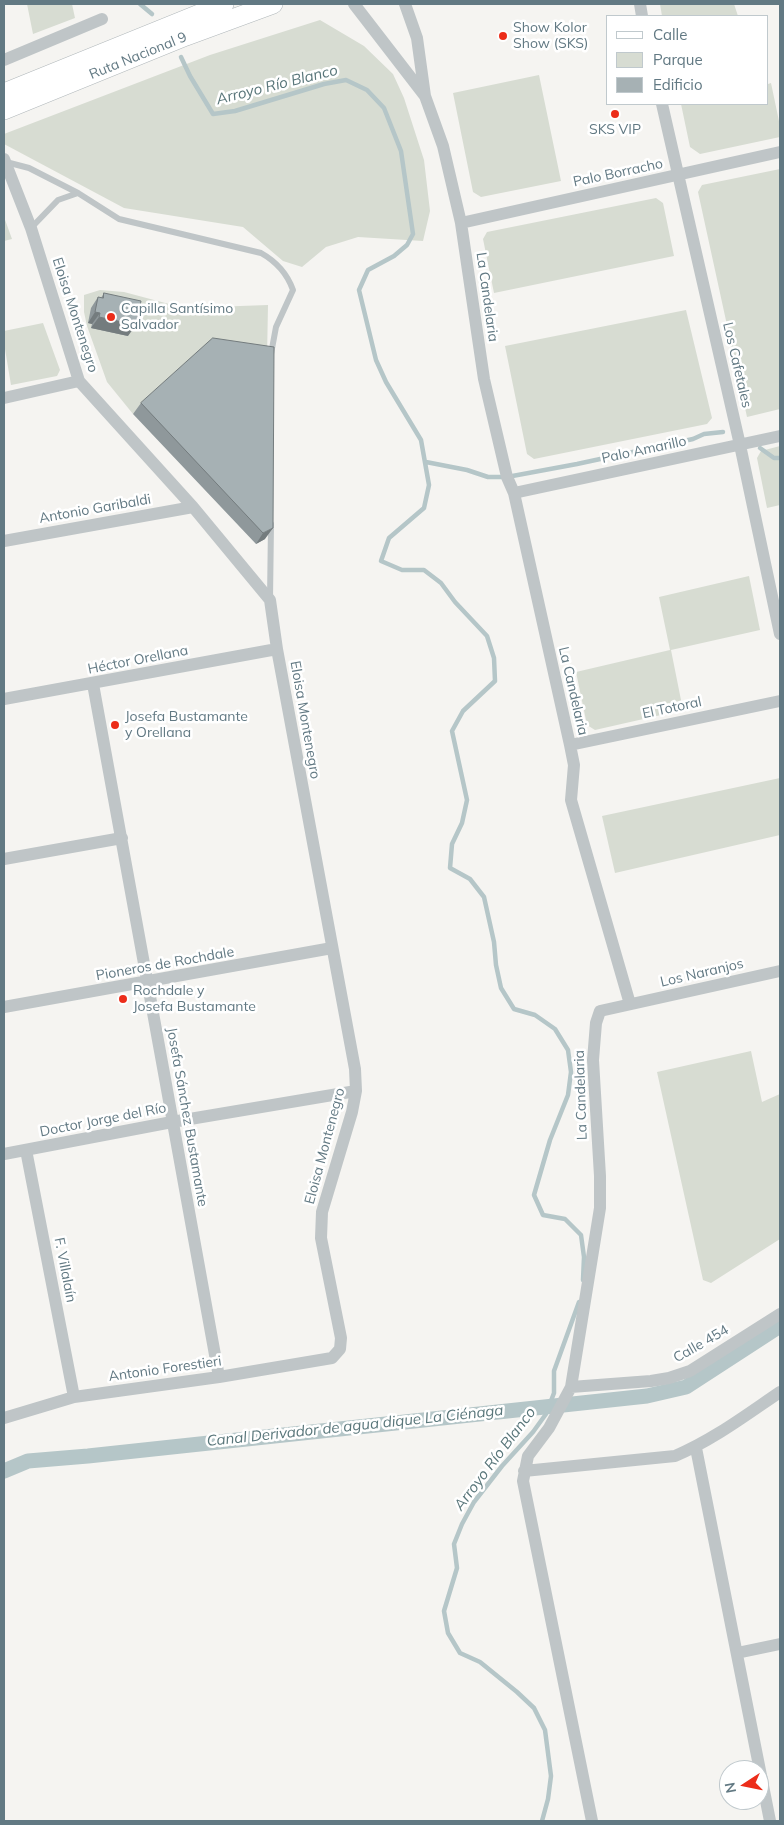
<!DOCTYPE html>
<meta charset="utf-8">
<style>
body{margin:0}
#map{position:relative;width:784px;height:1825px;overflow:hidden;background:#f5f4f1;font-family:Mulish,sans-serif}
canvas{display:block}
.frame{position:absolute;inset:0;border:5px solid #627983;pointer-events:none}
.legend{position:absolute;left:606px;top:15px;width:162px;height:90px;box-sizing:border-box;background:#fff;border:1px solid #c0c9cd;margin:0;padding:6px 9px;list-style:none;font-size:15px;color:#627983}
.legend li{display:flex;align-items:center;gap:10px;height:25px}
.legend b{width:25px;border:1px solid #c0c9cd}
.north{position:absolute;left:719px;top:1760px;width:50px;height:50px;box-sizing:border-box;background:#fff;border:1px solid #c0c9cd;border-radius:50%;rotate:259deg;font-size:14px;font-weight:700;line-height:20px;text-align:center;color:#627983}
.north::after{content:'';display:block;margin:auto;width:18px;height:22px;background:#ec2d1a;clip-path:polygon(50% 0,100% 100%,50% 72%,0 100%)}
</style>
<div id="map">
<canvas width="784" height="1825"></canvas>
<div class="frame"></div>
<ul class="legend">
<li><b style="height:6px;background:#fff"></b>Calle</li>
<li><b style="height:14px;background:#d7dcd2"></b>Parque</li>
<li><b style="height:14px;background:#a6b1b4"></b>Edificio</li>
</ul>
<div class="north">N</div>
</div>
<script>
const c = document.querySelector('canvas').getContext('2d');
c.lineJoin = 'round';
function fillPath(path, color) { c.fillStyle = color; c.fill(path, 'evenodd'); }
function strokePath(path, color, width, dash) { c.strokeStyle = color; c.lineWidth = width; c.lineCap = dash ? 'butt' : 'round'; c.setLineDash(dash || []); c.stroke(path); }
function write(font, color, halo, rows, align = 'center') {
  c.font = font + ' Mulish,sans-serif'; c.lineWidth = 5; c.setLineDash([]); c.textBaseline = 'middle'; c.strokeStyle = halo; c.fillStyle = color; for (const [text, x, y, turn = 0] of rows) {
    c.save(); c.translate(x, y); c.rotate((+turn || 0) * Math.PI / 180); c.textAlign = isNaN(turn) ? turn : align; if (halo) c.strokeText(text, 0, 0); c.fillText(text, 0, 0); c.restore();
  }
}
const green = new Path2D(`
 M27,4H72L75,18L33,34Z
 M660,4H734L738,16H662Z
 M320,20L364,46L393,74L404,98L424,160L430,211L423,241L358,237L326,247L302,267L283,261L243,227L124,208L4,144V134L210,55Z
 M539,75L561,181L481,197L473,192L453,93Z
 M771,83L780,126V137L700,154L690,147L681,104H768V84Z
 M780,169V409L747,417L698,192L702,185Z
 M656,198L663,203L674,256L494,293L483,239L487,232Z
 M4,217L12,239L4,241Z
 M100,290L124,292L184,308L268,305L267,358L133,414L107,382L87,326L84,312V295Z
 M686,310L712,418L707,424L534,459L527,454L505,346Z
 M43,323L60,370L57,376L11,385L4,343V331Z
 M780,446V505L767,508L757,458L761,451Z
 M749,576L760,630L671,650L683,710L595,730L587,725L576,672L670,650L659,597Z
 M780,778V835L615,873L602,816Z
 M751,1051L762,1102L780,1094V1239L711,1283L703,1280L657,1072Z`);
const stream = new Path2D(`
 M140,4L152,14
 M181,57L190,76L213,114L235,111L324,84L346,80L367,90L384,108L401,151L413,234L407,245L394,256L368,270L359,290L376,360L386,382L421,440L429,485L424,508L389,538L381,561L402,570H424L441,583L455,602L487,636L494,658L495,681L463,711L452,731L467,800L462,823L452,844L450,868L470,879L484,897L494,942L496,965L501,988L514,1009L535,1015L555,1029L568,1050L571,1072L568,1095L550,1140L534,1195L543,1215L565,1219L581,1235L584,1257L583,1280
 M760,448L774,458H780
 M426,462L467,470L488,477H507L577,464L693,439L704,434L723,432
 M542,1821L548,1799L551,1776L545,1730L534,1708L517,1692L480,1662L460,1653L448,1633L444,1611L457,1568L454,1544L462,1524L474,1502L502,1466L533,1432L546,1414L554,1393V1371L579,1302`);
const canal = new Path2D(`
 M4,1471L28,1461L88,1456L647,1396L686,1387L780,1326`);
const lane = new Path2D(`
 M6,162L29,168L78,193
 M31,228L58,200L78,193L119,219L261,253C277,262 287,273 293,290L276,327L271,354
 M270,599L271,524`);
const street = new Path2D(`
 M354,4L425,96L443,146L461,223L484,379L507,477L514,493L570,745L574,765L571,800L630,1004
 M405,4L417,38L425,96
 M640,4L642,16
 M4,60L102,19
 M662,104L740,445L780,634
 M4,159L31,228L79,381L193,507L270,600L277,649L355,1069L356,1091L352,1112L322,1212L321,1238L341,1338L340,1349L332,1358L219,1377L74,1397L4,1418
 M461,223L780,152
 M4,398L79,381
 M514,493L780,436
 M4,541L193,507
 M93,684C137,915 176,1146 219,1377
 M4,699L277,649
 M570,745L780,701
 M4,859L122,838
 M4,1007L332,948
 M26,1150L74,1397
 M4,1154L172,1122L356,1091
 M571,1387L651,1381L669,1378L690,1371L780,1314
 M696,1448L770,1821
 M524,1471L675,1456C713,1440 746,1415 780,1392
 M737,1653L780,1644
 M592,1821L523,1481L528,1456L549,1428L571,1387L600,1208V1176L593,1060L596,1023L600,1011L780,971`);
const primary = new Path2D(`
 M4,93L224,4
 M4,110L186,36L273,4`);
const wall = new Path2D(`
 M104,293L128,336L91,328L92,324L88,323L91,308L98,297L101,298Z
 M213,338L265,539L256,544L133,414L141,403Z`);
const shadedWall = new Path2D(`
 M95,312L100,313L92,324L88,323Z
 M99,317L136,325L128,336L91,328Z
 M273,528L265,539L256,544L263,533Z`);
const building = new Path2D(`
 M104,293L141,301L136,325L99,317L100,313L95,312L98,297L103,298Z
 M213,338L274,347L273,528L263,533L141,403Z`);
const markers = [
 [503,36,5,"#ec2d1a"],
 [615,114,5,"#ec2d1a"],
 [111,317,5,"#ec2d1a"],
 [115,725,5,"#ec2d1a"],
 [123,999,5,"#ec2d1a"]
];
const poiNames = [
 ["Show Kolor",513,28],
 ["Show (SKS)",513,44],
 ["SKS VIP",615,130,"center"],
 ["Capilla Santísimo",121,309],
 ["Salvador",121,325],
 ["Josefa Bustamante",125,717],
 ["y Orellana",125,733],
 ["Rochdale y",133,991],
 ["Josefa Bustamante",133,1007]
];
const streetNames = [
 ["Ruta Nacional 9",138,56,-22],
 ["Palo Borracho",618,173,-12],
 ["La Candelaria",487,297,82],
 ["Eloisa Montenegro",75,315,72],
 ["Los Cafetales",737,365,77],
 ["Palo Amarillo",644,450,-12],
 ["Antonio Garibaldi",95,509,-10],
 ["Héctor Orellana",138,660,-11],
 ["La Candelaria",573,691,77],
 ["El Totoral",672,708,-12],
 ["Eloisa Montenegro",305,720,80],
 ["Pioneros de Rochdale",165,964,-10],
 ["Los Naranjos",702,973,-13],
 ["La Candelaria",581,1095,-92],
 ["Josefa Sánchez Bustamante",187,1117,80],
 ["Doctor Jorge del Río",103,1120,-11],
 ["Eloisa Montenegro",325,1146,-75],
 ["F. Villalaín",65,1270,79],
 ["Calle 454",701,1344,-30],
 ["Antonio Forestieri",165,1369,-8]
];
const waterNames = [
 ["Arroyo Río Blanco",277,85,-14],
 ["Canal Derivador de agua dique La Ciénaga",355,1426,-6],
 ["Arroyo Río Blanco",495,1459,-53]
];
fillPath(green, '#d7dcd2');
strokePath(stream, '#b5c6c8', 4.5);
strokePath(canal, '#b5c6c8', 15);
strokePath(primary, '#b0b7ba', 20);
strokePath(lane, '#bfc5c7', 6);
strokePath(street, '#bfc5c7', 12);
strokePath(primary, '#fff', 19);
fillPath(wall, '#8f989b');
fillPath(shadedWall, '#747c7e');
fillPath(building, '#a6b1b4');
strokePath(building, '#747c7e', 1);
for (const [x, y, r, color] of markers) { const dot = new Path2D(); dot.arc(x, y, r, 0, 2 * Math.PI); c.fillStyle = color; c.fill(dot); strokePath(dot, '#fff', 2); }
write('14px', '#627983', '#fff', poiNames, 'left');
write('14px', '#627983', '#fff', streetNames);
write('italic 15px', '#59767a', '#fff', waterNames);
</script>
